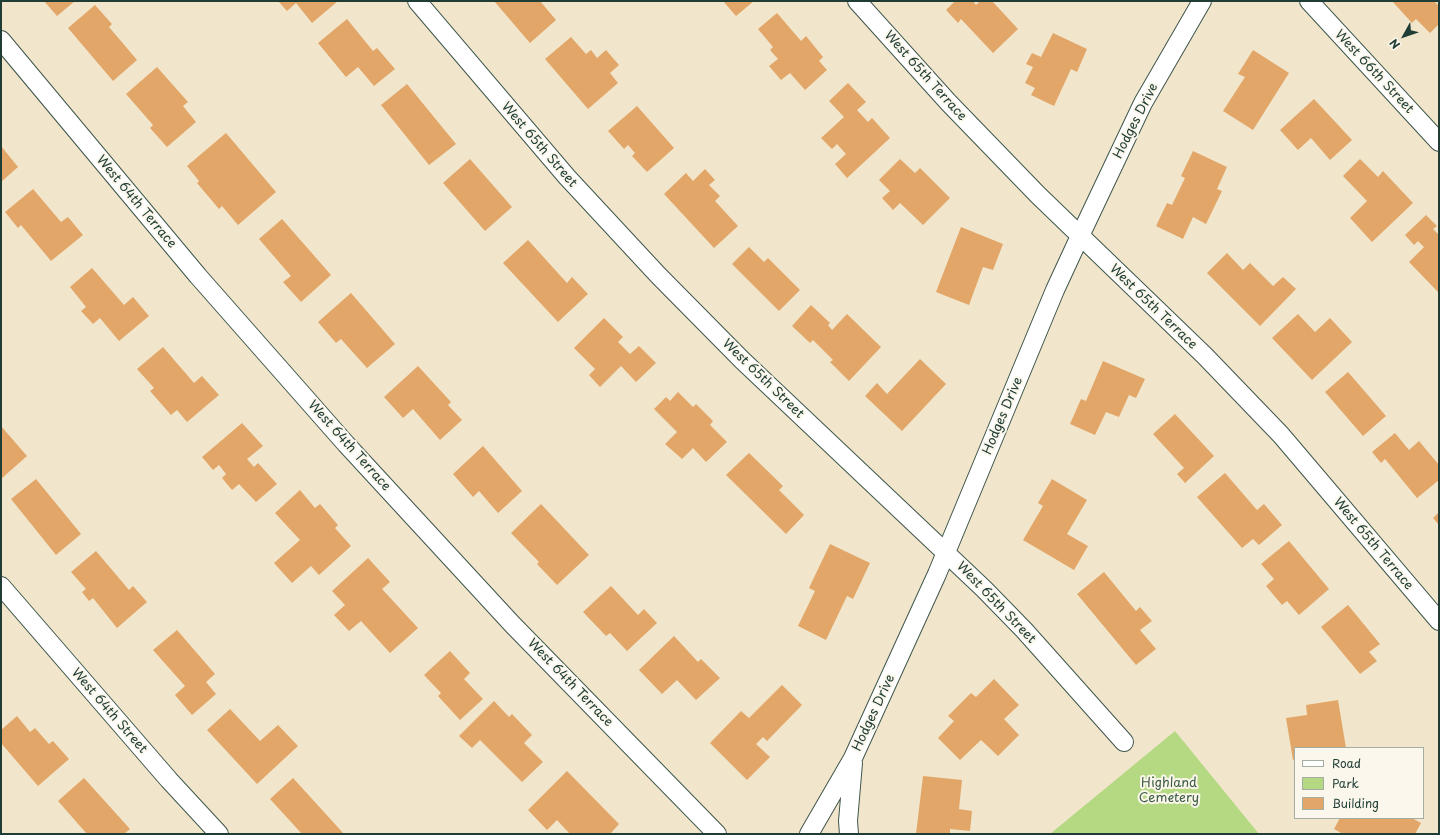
<!DOCTYPE html>
<style>
body{margin:0}
#map{position:relative;width:1440px;height:835px;overflow:hidden;background:#f1e6cb;font-family:"Playpen Sans",sans-serif}
canvas{display:block}
.frame{position:absolute;inset:0;border:2px solid #1f3d34;pointer-events:none}
.legend{position:absolute;left:1294px;top:747px;width:130px;height:72px;box-sizing:border-box;background:#fbf7ec;border:1px solid #a3ada2;margin:0;padding:5px 7px;list-style:none;font-size:12px;color:#1f3d34}
.legend li{display:flex;align-items:center;gap:8px;height:20px}
.legend b{width:20px;border:1px solid #a3ada2}
.north{position:absolute;left:1384px;top:16px;width:40px;height:40px;-webkit-text-stroke:3px #fbf7ec;paint-order:stroke;rotate:230deg;font-size:11px;font-weight:700;line-height:16px;text-align:center;color:#1f3d34}
.north::after{content:'';display:block;margin:auto;width:14px;height:18px;background:#1f3d34;clip-path:polygon(50% 0,100% 100%,50% 72%,0 100%)}
</style>
<div id="map">
<canvas width="1440" height="835"></canvas>
<div class="frame"></div>
<ul class="legend">
<li><b style="height:5px;background:#fff"></b>Road</li>
<li><b style="height:11px;background:#b4d982"></b>Park</li>
<li><b style="height:11px;background:#e2a668"></b>Building</li>
</ul>
<div class="north">N</div>
</div>
<script>
const c = document.querySelector('canvas').getContext('2d');
c.lineJoin = 'round';
function fillPath(path, color) { c.fillStyle = color; c.fill(path, 'evenodd'); }
function strokePath(path, color, width, dash) { c.strokeStyle = color; c.lineWidth = width; c.lineCap = dash ? 'butt' : 'round'; c.setLineDash(dash || []); c.stroke(path); }
function write(font, color, halo, rows, align = 'center') {
  c.font = font + ' "Playpen Sans",sans-serif'; c.lineWidth = 4; c.setLineDash([]); c.textBaseline = 'middle'; c.strokeStyle = halo; c.fillStyle = color; for (const [text, x, y, turn = 0] of rows) {
    c.save(); c.translate(x, y); c.rotate((+turn || 0) * Math.PI / 180); c.textAlign = isNaN(turn) ? turn : align; if (halo) c.strokeText(text, 0, 0); c.fillText(text, 0, 0); c.restore();
  }
}
const green = new Path2D(`
 M1175,731L1259,834H1050Z`);
const building = new Path2D(`
 M44,1H75L57,16Z
 M278,1H338L312,23L296,3L287,11Z
 M494,1H540L556,20L530,43Z
 M723,1H754L736,16Z
 M955,1H973L976,5L980,1H992L1018,29L993,53L961,19L958,23L946,10Z
 M1392,1H1434L1439,6V24L1430,33L1416,19L1412,23Z
 M95,5L112,24L109,27L137,60L113,81L68,28Z
 M777,13L801,41L806,36L823,57L819,61L827,70L805,90L790,73L781,80L769,66L778,59L770,50L773,47L758,29Z
 M347,19L373,51L377,48L395,69L374,86L358,67L346,77L318,43Z
 M1053,33L1087,49L1077,72L1071,69L1054,106L1031,95L1035,88L1025,83L1033,67L1026,64L1032,53L1041,57Z
 M571,37L586,54L591,50L597,58L606,50L619,65L610,73L618,83L588,109L545,59Z
 M1253,50L1289,73L1253,130L1223,111L1245,77L1238,74Z
 M157,67L188,102L183,106L196,122L167,147L150,128L153,125L126,94Z
 M848,83L866,102L857,110L868,122L872,118L890,138L847,178L835,164L846,154L837,144L832,149L821,138L844,117L829,101Z
 M407,84L456,144L429,165L381,105Z
 M1314,99L1352,140L1330,160L1311,138L1298,150L1280,130Z
 M637,106L674,148L647,172L632,156L635,153L628,145L624,149L608,131Z
 M226,133L276,192L238,225L222,206L219,209L197,183L199,181L187,166Z
 M1,146L18,167L1,182Z
 M1193,151L1227,167L1217,189L1222,191L1206,224L1193,217L1183,239L1156,226L1167,203L1172,205L1185,178L1181,176Z
 M470,159L512,207L485,231L443,183Z
 M900,159L915,173L920,168L950,198L923,225L900,203L893,210L882,198L890,191L879,180Z
 M1360,159L1378,177L1383,171L1413,203L1372,242L1350,218L1367,201L1343,176Z
 M705,169L715,180L709,185L720,196L715,201L738,226L714,248L664,194L686,173L693,181Z
 M33,189L61,222L68,217L83,235L51,261L21,225L18,228L5,212Z
 M1426,215L1437,226L1433,229L1439,235V291L1438,292L1409,262L1424,247L1418,241L1414,245L1405,235Z
 M282,219L331,275L301,302L283,282L291,276L259,239Z
 M961,227L1003,244L993,270L983,267L969,305L936,292Z
 M528,240L567,283L572,277L588,294L558,322L503,263Z
 M749,247L764,262L768,258L800,290L779,311L732,264Z
 M1227,253L1243,270L1250,263L1273,286L1283,277L1296,289L1260,326L1207,273Z
 M92,268L124,305L133,297L149,316L119,341L100,318L93,324L81,311L86,307L70,287Z
 M351,293L395,344L367,368L341,339L336,343L318,322Z
 M811,305L830,323L828,325L832,330L847,314L881,347L849,381L830,362L833,360L813,340L810,343L792,326Z
 M1298,314L1315,332L1330,318L1352,342L1312,380L1272,338Z
 M604,318L623,337L618,342L630,354L639,346L656,363L636,382L621,366L600,387L589,375L595,369L574,348Z
 M163,347L194,383L202,376L219,395L187,422L177,410L171,415L150,391L154,388L137,369Z
 M920,359L946,384L902,431L865,396L877,383L887,394Z
 M1103,361L1145,379L1136,398L1129,395L1119,417L1106,412L1095,435L1070,424L1081,399L1086,401Z
 M418,366L451,402L448,405L462,420L440,440L413,409L403,418L384,397Z
 M1348,372L1386,416L1363,436L1325,392Z
 M678,392L693,407L696,404L713,421L710,425L727,442L706,462L693,448L682,459L665,444L677,432L654,409L666,397L670,401Z
 M1175,414L1214,456L1185,483L1177,474L1184,468L1153,434Z
 M242,423L263,446L247,459L254,467L258,463L277,484L256,502L239,484L232,490L222,478L226,474L219,465L213,470L202,457Z
 M1,426L27,456L1,479Z
 M1395,433L1409,450L1419,441L1439,465V480L1417,498L1385,459L1381,463L1372,452Z
 M483,446L522,491L498,513L479,491L473,497L453,474Z
 M749,453L783,486L779,490L804,515L786,534L726,475Z
 M1225,473L1257,510L1264,504L1282,525L1259,545L1253,539L1242,548L1197,497Z
 M36,479L81,534L56,555L11,499Z
 M1052,479L1087,500L1067,534L1088,546L1074,570L1023,540L1043,506L1038,503Z
 M300,490L315,508L320,504L338,525L335,528L351,546L319,575L311,566L292,583L274,563L300,540L275,513Z
 M541,504L589,555L557,585L537,564L539,562L511,533Z
 M1439,512V525L1433,518Z
 M1289,541L1329,589L1299,615L1287,601L1282,605L1266,586L1274,579L1261,564Z
 M830,544L870,563L853,599L847,596L826,640L798,626L815,591L809,588Z
 M96,551L129,590L133,586L147,602L117,628L93,598L89,601L82,592L86,589L71,572Z
 M368,558L390,582L382,589L418,628L390,653L361,621L349,631L334,615L345,605L332,591Z
 M1104,572L1136,611L1140,607L1152,621L1140,630L1156,649L1136,665L1077,594Z
 M611,586L638,615L644,609L657,623L627,651L610,633L606,636L583,612Z
 M1348,605L1380,644L1369,652L1377,661L1360,674L1321,627Z
 M177,630L215,674L206,682L216,694L192,715L175,695L185,686L153,650Z
 M674,636L698,662L701,659L720,678L696,700L677,680L662,694L639,670Z
 M450,651L470,673L464,679L483,699L460,720L438,696L441,693L424,675Z
 M994,679L1019,705L1004,719L1019,735L998,756L981,740L960,760L938,738L954,721L948,716L971,693L976,697Z
 M782,685L802,705L767,741L763,737L756,744L770,757L747,780L710,743L741,711L749,718Z
 M1338,700L1346,748H1295V759L1293,760L1286,718L1307,715L1306,705Z
 M494,701L509,717L512,714L532,735L524,743L543,762L522,782L480,740L472,748L459,736Z
 M230,709L260,741L278,725L298,746L257,784L207,730Z
 M17,716L30,732L35,728L49,744L53,741L69,759L38,786L1,743V730Z
 M567,771L619,824L610,834H568L569,833L557,820L547,830L528,810Z
 M923,776L962,780L959,809L972,811L970,831L950,829V834H916Z
 M84,778L130,829L124,834H87L58,801Z
 M293,778L344,834H302L270,799Z
 M1340,818H1412L1421,823L1415,834H1343L1334,829Z`);
const minor = new Path2D(`
 M417,1L567,177L658,275L742,360L984,589L1024,630L1124,742
 M857,1L948,102L1038,195L1205,356L1281,435L1439,621
 M1309,1L1439,142
 M1,40L198,276L346,444L512,624L717,834
 M1,586L169,780L219,834
 M809,834L853,758L937,574L1055,290L1080,236L1143,103L1202,1
 M849,834L848,821L853,763`);
const streetNames = [
 ["West 66th Street",1374,72,47],
 ["West 65th Terrace",925,76,48],
 ["Hodges Drive",1136,121,-63],
 ["West 65th Street",539,145,49],
 ["West 64th Terrace",136,202,50],
 ["West 65th Terrace",1153,307,44],
 ["West 65th Street",763,379,44],
 ["Hodges Drive",1003,416,-67],
 ["West 64th Terrace",349,446,48],
 ["West 65th Terrace",1373,544,50],
 ["West 65th Street",996,603,46],
 ["West 64th Terrace",570,683,46],
 ["West 64th Street",109,711,49],
 ["Hodges Drive",874,713,-65]
];
const parkNames = [
 ["Highland",1169,783],
 ["Cemetery",1169,798]
];
fillPath(green, '#b4d982');
fillPath(building, '#e2a668');
strokePath(minor, '#3e564b', 20);
strokePath(minor, '#fff', 18);
write('13px', '#1f3d34', '#fbf7ec', streetNames);
write('13px', '#3d5c44', '#fbf7ec', parkNames);
</script>
